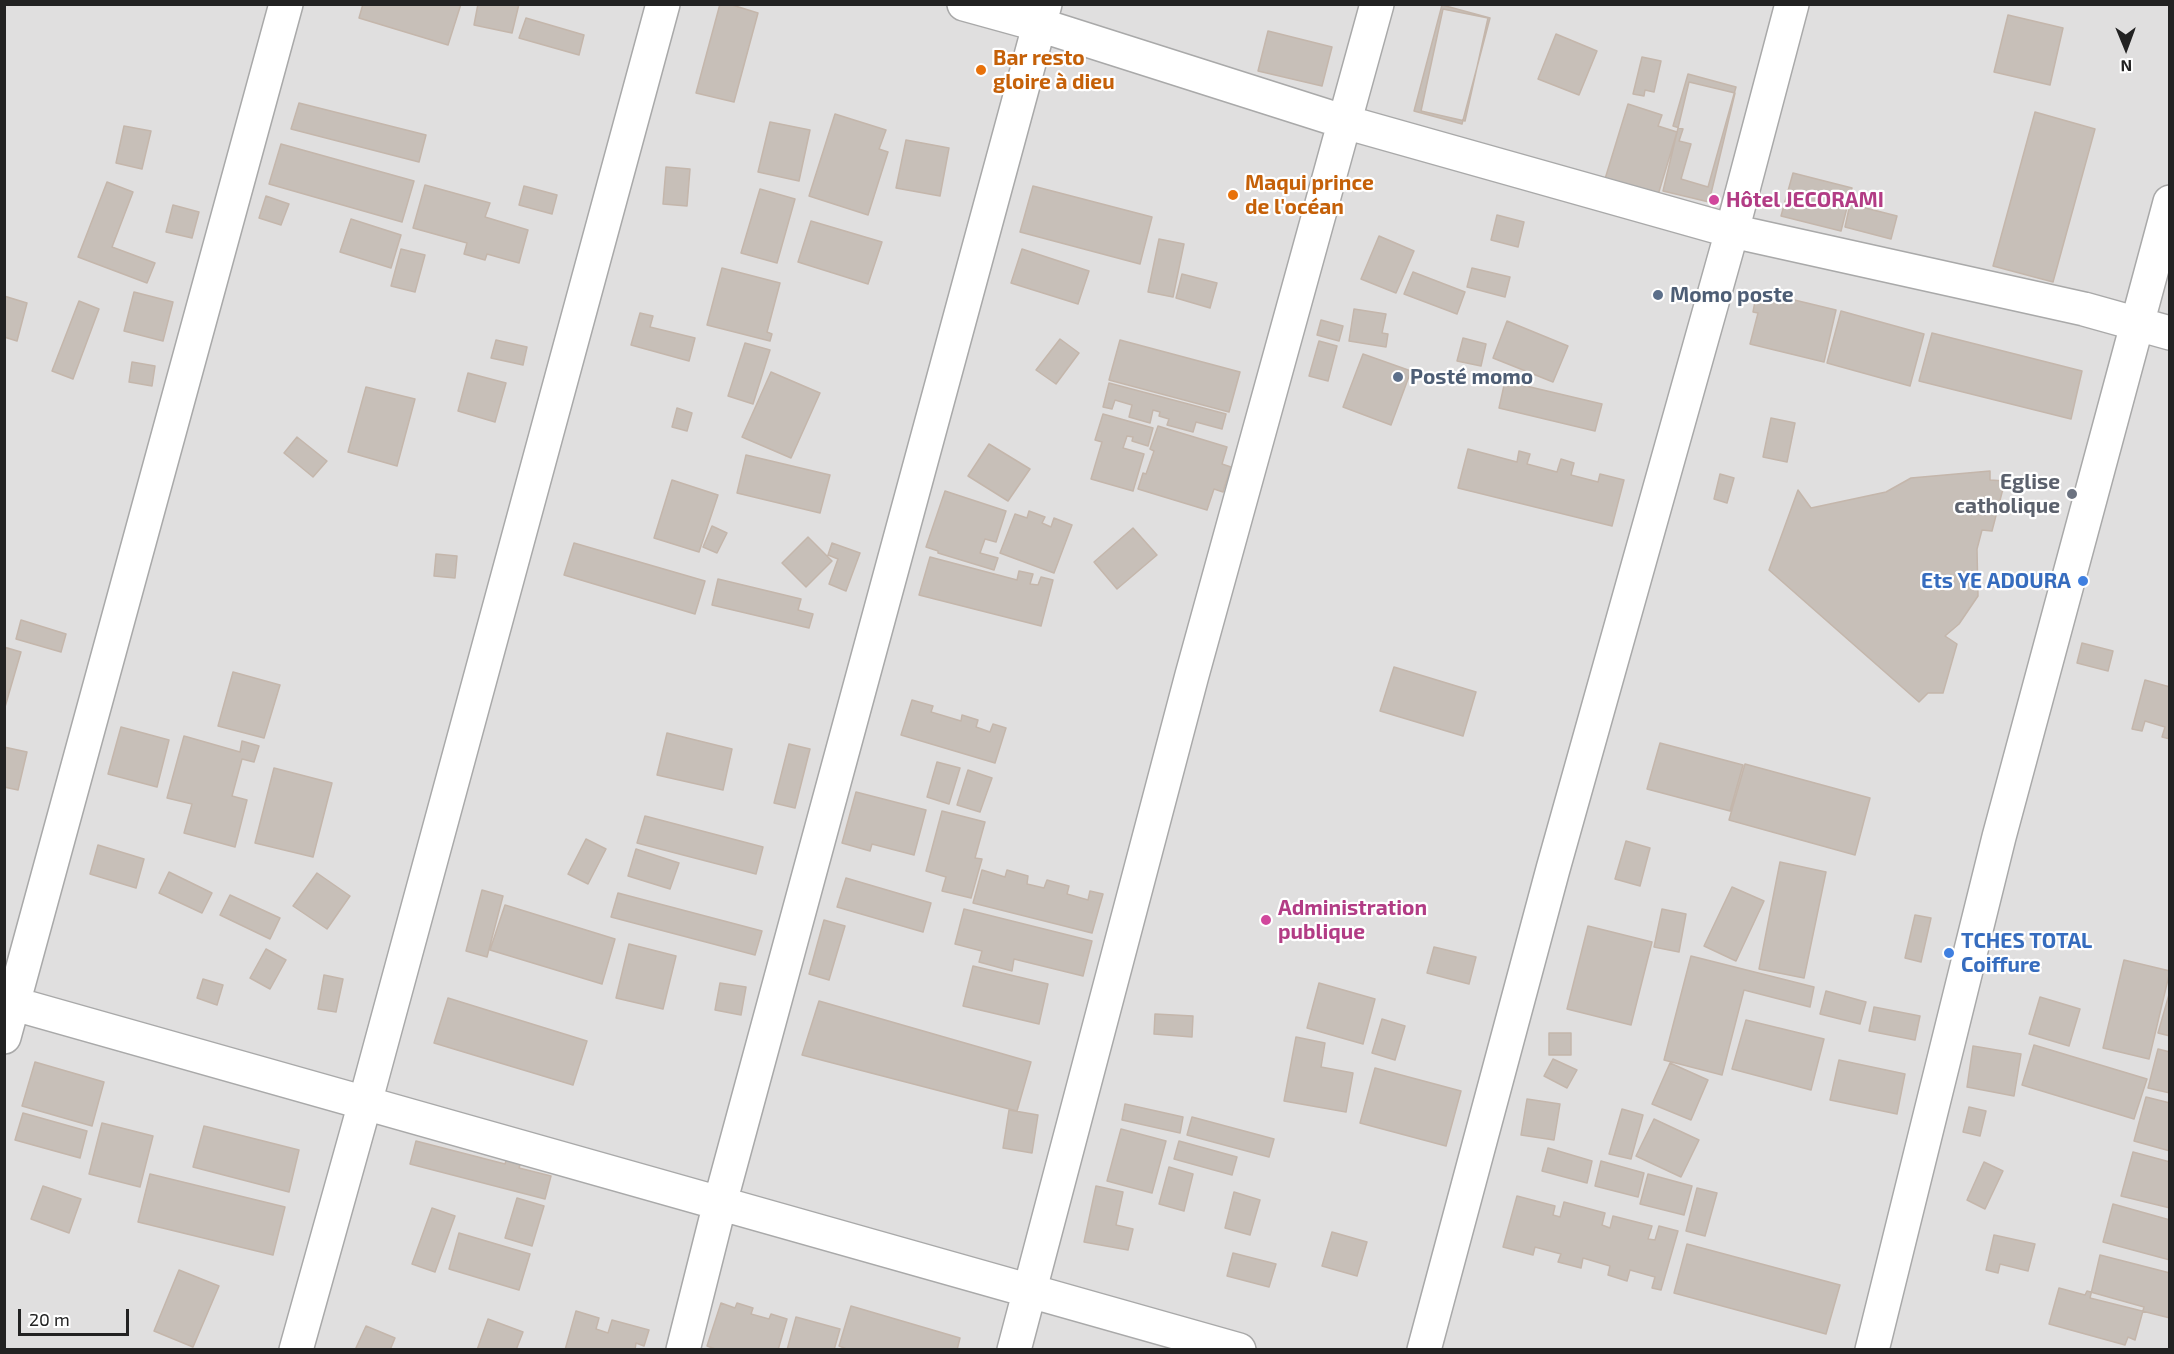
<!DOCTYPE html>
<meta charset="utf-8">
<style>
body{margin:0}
#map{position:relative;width:2174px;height:1354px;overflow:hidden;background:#f2efe9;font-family:"Exo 2",sans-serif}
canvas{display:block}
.frame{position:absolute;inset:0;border:6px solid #222;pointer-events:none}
.north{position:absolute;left:2096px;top:18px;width:60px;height:60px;-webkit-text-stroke:4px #fff;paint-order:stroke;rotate:179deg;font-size:16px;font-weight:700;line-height:24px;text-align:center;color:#222}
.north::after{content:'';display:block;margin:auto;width:21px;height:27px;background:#222;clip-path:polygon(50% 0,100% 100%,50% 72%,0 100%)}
.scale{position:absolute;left:18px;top:1309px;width:111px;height:27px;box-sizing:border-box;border:3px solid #222;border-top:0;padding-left:8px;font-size:18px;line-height:21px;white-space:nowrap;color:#222;-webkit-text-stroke:4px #fff;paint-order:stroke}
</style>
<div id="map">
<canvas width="2174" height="1354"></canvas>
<div class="frame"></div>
<div class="north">N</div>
<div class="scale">20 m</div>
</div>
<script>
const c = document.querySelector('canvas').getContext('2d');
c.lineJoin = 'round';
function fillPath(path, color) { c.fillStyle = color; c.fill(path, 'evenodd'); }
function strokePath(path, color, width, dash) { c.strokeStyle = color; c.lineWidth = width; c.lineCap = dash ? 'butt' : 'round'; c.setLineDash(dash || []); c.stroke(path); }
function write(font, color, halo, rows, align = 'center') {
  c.font = font + ' "Exo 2",sans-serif'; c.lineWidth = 4.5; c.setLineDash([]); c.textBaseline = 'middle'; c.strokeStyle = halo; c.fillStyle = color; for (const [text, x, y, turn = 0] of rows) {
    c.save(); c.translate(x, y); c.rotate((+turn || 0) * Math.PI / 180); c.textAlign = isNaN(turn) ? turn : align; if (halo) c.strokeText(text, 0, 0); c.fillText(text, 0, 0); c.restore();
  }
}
const residential = new Path2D(`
 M5,5H2169V1349H5Z`);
const building = new Path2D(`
 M363,4H461L448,45L359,18Z
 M478,4H519L512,33L474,25Z
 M720,4H729L758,13L734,102L696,93Z
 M1442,5L1490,18L1462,124L1414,111Z
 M1443,9L1488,18L1465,121L1421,111Z
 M2008,15L2063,28L2050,85L1994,72Z
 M526,18L584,35L579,55L519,38Z
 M1268,31L1332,47L1322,86L1258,71Z
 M1556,34L1597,51L1579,95L1538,79Z
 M1642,57L1661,61L1654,92L1645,90L1644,96L1633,94Z
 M1688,74L1736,87L1708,187L1681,179L1691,144L1679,141L1683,129L1673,126Z
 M1689,82L1735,93L1709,202L1663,191Z
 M299,103L426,135L419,162L291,129Z
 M1628,104L1662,115L1658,126L1677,132L1658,195L1605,179Z
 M2035,112L2095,129L2053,282L1993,266Z
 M835,114L886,130L879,149L888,152L868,215L809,196Z
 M770,122L810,130L799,181L758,172Z
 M124,126L151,131L142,169L116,163Z
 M906,140L949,148L940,196L896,188Z
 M281,144L414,181L402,222L269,184Z
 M666,167L690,169L687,206L663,204Z
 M1793,173L1852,188L1841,231L1781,216Z
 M107,182L133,192L112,247L155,263L147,283L78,257Z
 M425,185L490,203L485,217L528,230L519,263L487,254L485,260L464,254L467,243L413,228Z
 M524,186L557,195L552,214L519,205Z
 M1033,186L1152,217L1140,264L1020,232Z
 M760,189L795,199L777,263L741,253Z
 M266,196L289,204L281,225L259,218Z
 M1850,204L1897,216L1891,239L1845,227Z
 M173,205L199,212L192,238L166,232Z
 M1497,215L1524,222L1518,247L1491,240Z
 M351,219L401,235L391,268L340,252Z
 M811,221L882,242L868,284L798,262Z
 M1379,236L1414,251L1396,293L1361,279Z
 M1159,239L1184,244L1173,297L1148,292Z
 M401,249L425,255L415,292L391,286Z
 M1022,249L1089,271L1078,304L1011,283Z
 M722,268L780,283L767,332L772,334L770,341L707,325Z
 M1472,268L1510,277L1505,297L1467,287Z
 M1413,272L1465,292L1457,314L1404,294Z
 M1182,274L1217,283L1210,308L1176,298Z
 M1757,291L1836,310L1824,362L1750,344L1758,313L1753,312Z
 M134,292L173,302L163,341L124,331Z
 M4,296L27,303L17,341L4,337Z
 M79,301L99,309L73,379L52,371Z
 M1354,309L1386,314L1382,333L1388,334L1386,347L1349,341Z
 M1841,311L1924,334L1910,386L1827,363Z
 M640,313L653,316L650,327L695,338L689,361L631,345Z
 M1321,320L1343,326L1339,341L1317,335Z
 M1507,321L1568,346L1553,382L1493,358Z
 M1932,333L2082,371L2071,419L1919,381Z
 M1463,338L1486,344L1481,366L1457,361Z
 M1060,339L1079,353L1056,384L1036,370Z
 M496,340L527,347L523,365L491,358Z
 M1120,340L1240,372L1229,412L1109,380Z
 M1319,341L1337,346L1328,381L1309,376Z
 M745,343L770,350L753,404L728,396Z
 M1363,354L1411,371L1391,425L1343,407Z
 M132,362L155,366L152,386L129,382Z
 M771,372L820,393L791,458L742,437Z
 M468,373L506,383L495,422L458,411Z
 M1505,381L1602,404L1595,431L1499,408Z
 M1109,383L1226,414L1222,429L1196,422L1193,432L1167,425L1169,419L1159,416L1160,412L1153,410L1150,423L1129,417L1132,405L1115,400L1112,409L1103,407Z
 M366,387L415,399L397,466L348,452Z
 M677,408L692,413L687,431L672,427Z
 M1103,414L1153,428L1148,446L1132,441L1133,437L1127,436L1123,448L1144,454L1133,491L1091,479L1102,442L1095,440Z
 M1771,418L1795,423L1787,462L1763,457Z
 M1158,426L1227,447L1222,464L1231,467L1223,492L1214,489L1207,510L1138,489L1143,473L1146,474L1154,451L1150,449Z
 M297,437L327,461L313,477L284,453Z
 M989,444L1030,469L1008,501L968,476Z
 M1468,449L1517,462L1519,451L1530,454L1527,464L1557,472L1561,459L1574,463L1571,475L1598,482L1600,474L1624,480L1612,526L1458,488Z
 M746,455L830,475L820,513L737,493Z
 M1990,471V480L2005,481L1992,531L1982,530L1977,549L1978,596L1959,624L1945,636L1957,644L1943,693H1928L1919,702L1769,570L1798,490L1811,508L1886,492L1911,478Z
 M1720,474L1734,478L1727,503L1714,499Z
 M672,480L718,495L699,552L654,538Z
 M945,491L1006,511L996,542L985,539L980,553L998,558L994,570L938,553V551L926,547Z
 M1029,511L1045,517L1042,523L1051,527L1054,518L1072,525L1054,573L1000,553L1015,514L1027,518Z
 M712,526L727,533L717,553L703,547Z
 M1133,528L1157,555L1117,589L1094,562Z
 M808,537L832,561L806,587L782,563Z
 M574,543L705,581L695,614L564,575Z
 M832,543L860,553L846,591L829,584L838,559L828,555Z
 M436,554L457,556L455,578L434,576Z
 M930,557L1017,580L1019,571L1033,574L1030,584L1038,585L1041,577L1053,580L1041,626L919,595Z
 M718,579L801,599L798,610L813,614L809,628L712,605Z
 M21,620L66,634L61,652L16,639Z
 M2082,643L2113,651L2108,671L2077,663Z
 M4,647L21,652L5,707H4Z
 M1394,667L1476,692L1463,736L1380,711Z
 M233,672L280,685L264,738L218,726Z
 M2145,680L2170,687V739L2162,737L2165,727L2145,721L2142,731L2132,729Z
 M912,700L933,706L931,712L961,721L962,715L978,720L976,727L990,732L993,724L1006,728L995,763L901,735Z
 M121,727L169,740L157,787L108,774Z
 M667,733L732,749L723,790L657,775Z
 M184,736L240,752L242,741L259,746L254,762L242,759L232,796L247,800L235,847L184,833L192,804L167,798Z
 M1660,743L1743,765L1730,811L1647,789Z
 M789,744L810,749L795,808L774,803Z
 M4,747L27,752L18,790L4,787Z
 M937,762L960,768L949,804L927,797Z
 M1745,764L1870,798L1855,855L1729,820Z
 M274,768L332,783L313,857L255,843Z
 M968,770L992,778L980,812L957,805Z
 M856,792L926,810L914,855L872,844L870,851L842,843Z
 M942,811L985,822L975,858L982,859L971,898L942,891L946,877L926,871Z
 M645,816L763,847L756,874L637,843Z
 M586,839L606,849L588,884L568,874Z
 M1626,841L1650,848L1640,886L1615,879Z
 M98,845L144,859L136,888L90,874Z
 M636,849L679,863L670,889L628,876Z
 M1780,862L1826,872L1804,978L1759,969Z
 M982,870L1005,877L1007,870L1028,876L1027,884L1044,888L1047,880L1069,886L1067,894L1088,900L1090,891L1103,894L1092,933L973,903Z
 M169,872L212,893L202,913L159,893Z
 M317,873L350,896L327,929L293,906Z
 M846,878L931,903L923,932L837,907Z
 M1732,887L1764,901L1736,961L1704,946Z
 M482,890L503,896L487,957L466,951Z
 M618,893L762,931L755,955L611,917Z
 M230,895L280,918L270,939L220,915Z
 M505,905L615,939L602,984L490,950Z
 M964,909L1092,941L1083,976L1014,959L1012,971L979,962L982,951L955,944Z
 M1662,909L1686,914L1679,952L1654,947Z
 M1915,915L1931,918L1921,962L1905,958Z
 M824,920L845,926L829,980L809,974Z
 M1588,926L1652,942L1631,1025L1567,1009Z
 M629,944L676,956L663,1009L616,998Z
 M1434,947L1476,957L1469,984L1427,973Z
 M266,949L286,960L270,989L250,978Z
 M1691,956L1814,987L1810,1007L1744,990L1722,1075L1664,1060Z
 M2124,960L2170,971L2149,1059L2103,1048Z
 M973,966L1048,984L1039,1024L963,1006Z
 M324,975L343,979L336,1012L318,1009Z
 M203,979L223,985L217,1005L197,998Z
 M720,983L746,987L741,1015L715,1010Z
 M1319,983L1375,999L1363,1044L1307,1028Z
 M1826,991L1866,1002L1860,1024L1820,1014Z
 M2170,991V1036L2158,1033Z
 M2040,997L2080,1009L2069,1046L2029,1034Z
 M448,998L587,1041L573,1085L434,1043Z
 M819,1001L1031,1062L1017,1111L802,1055Z
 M1874,1007L1920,1016L1915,1040L1869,1031Z
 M1155,1014L1193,1016L1192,1037L1154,1034Z
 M1382,1019L1405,1026L1395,1060L1372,1053Z
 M1746,1020L1824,1039L1811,1090L1732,1069Z
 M1549,1033H1571V1055H1549Z
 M1296,1037L1325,1043L1321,1067L1353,1073L1346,1112L1284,1101Z
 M2034,1045L2147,1079L2134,1119L2022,1085Z
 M1973,1046L2021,1054L2014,1096L1967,1087Z
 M2158,1049L2170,1052V1093L2148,1088Z
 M1553,1059L1577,1070L1567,1088L1544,1076Z
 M1839,1060L1905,1074L1897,1114L1830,1100Z
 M35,1062L104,1082L92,1126L22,1106Z
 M1670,1063L1708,1080L1691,1120L1652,1104Z
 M1375,1068L1461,1091L1446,1146L1360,1123Z
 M2146,1097L2170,1103V1151L2134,1141Z
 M1527,1099L1560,1104L1554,1140L1521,1135Z
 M1125,1104L1183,1117L1180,1133L1122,1120Z
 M1969,1107L1986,1111L1980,1136L1963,1132Z
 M1622,1109L1643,1115L1631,1159L1609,1154Z
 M1009,1110L1038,1115L1032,1153L1003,1148Z
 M23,1113L87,1131L80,1158L15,1140Z
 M1192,1117L1274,1139L1269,1157L1187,1135Z
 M1654,1119L1699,1140L1681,1177L1636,1156Z
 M102,1123L153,1136L140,1187L89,1174Z
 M204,1126L299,1150L289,1192L193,1167Z
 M1121,1129L1166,1141L1152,1193L1107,1181Z
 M416,1141L505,1164L509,1151L523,1155L519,1168L551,1176L545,1199L410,1164Z
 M1179,1141L1237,1157L1232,1175L1174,1159Z
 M1548,1148L1592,1161L1587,1183L1542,1171Z
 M2133,1152L2170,1162V1208L2121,1196Z
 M1601,1161L1644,1173L1638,1197L1595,1186Z
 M1984,1162L2003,1171L1985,1209L1967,1200Z
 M1169,1167L1193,1174L1184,1211L1159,1204Z
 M150,1174L285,1207L273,1255L138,1222Z
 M1648,1174L1692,1186L1684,1215L1640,1204Z
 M43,1186L81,1199L69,1233L31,1219Z
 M1096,1186L1123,1192L1116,1225L1133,1229L1128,1250L1084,1242Z
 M1697,1188L1717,1193L1705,1236L1686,1231Z
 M1234,1192L1260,1200L1250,1235L1225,1228Z
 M1517,1196L1555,1206L1553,1215L1560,1217L1564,1202L1605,1213L1602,1225L1610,1228L1613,1216L1652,1226L1648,1239L1655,1240L1659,1226L1678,1231L1661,1290L1652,1288L1655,1277L1630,1270L1627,1281L1608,1275L1610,1266L1583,1258L1581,1268L1558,1262L1561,1254L1535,1247L1533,1255L1503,1247Z
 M517,1198L544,1206L532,1246L505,1238Z
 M2113,1204L2170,1220V1260L2103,1242Z
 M432,1208L455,1216L435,1272L412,1264Z
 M1332,1232L1367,1242L1357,1276L1322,1266Z
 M459,1233L530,1254L519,1290L449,1269Z
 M1994,1235L2035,1244L2028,1271L2000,1264L1998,1273L1986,1270Z
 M1687,1244L1840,1285L1826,1334L1674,1293Z
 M1233,1253L1276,1264L1269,1287L1227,1276Z
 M2100,1255L2170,1273V1318L2090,1298Z
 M179,1270L219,1286L193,1347L154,1331Z
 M2059,1288L2085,1295L2087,1291L2144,1307L2135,1340L2128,1337L2125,1345L2049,1324Z
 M721,1303L735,1308L737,1303L753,1308L751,1314L769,1319L771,1314L787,1319L778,1350H718L707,1346Z
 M851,1306L960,1338L957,1350H849L839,1346Z
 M576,1311L599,1318L596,1329L608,1333L612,1320L649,1330L644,1346L636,1343L635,1350H565Z
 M796,1317L840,1329L834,1350H787Z
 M488,1319L523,1332L516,1350H477Z
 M366,1326L395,1338L390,1350H355Z`);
const street = new Path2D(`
 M964,4L1040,25L1345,122L1732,231L2084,309L2170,333
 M4,1001L1239,1350
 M4,1037L286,4
 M296,1350L365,1103L663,4
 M683,1350L720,1203L1045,4
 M1014,1350L1192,675L1377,4
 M1424,1350L1553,869L1732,231L1792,4
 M1872,1350L1999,837L2170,202`);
const markers = [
 [981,70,6,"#e8710a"],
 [1233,195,6,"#e8710a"],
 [1714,200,6,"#d1479c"],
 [1658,295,6,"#5c6f8a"],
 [1398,377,6,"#5c6f8a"],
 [2072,494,6,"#6b7280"],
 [2083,581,6,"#3f7fe0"],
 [1266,920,6,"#d1479c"],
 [1949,953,6,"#3f7fe0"]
];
const foodNames = [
 ["Bar resto",993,58],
 ["gloire à dieu",993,82],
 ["Maqui prince",1245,183],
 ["de l'océan",1245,207]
];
const hotelNames = [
 ["Hôtel JECORAMI",1726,200],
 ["Administration",1278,908],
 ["publique",1278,932]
];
const serviceNames = [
 ["Momo poste",1670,295],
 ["Posté momo",1410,377]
];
const worshipNames = [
 ["Eglise",2060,482],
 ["catholique",2060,506]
];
const shopNames = [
 ["Ets YE ADOURA",2071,581],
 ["TCHES TOTAL",1961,941,"left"],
 ["Coiffure",1961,965,"left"]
];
fillPath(residential, '#e0dfdf');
fillPath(building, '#c7bfb8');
strokePath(building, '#c4b6ab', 1.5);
strokePath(street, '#a9a9a9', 36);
strokePath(street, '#fff', 33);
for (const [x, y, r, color] of markers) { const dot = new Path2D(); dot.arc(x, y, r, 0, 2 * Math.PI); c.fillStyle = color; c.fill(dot); strokePath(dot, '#fff', 2); }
write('bold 21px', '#c56008', '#fff', foodNames, 'left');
write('bold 21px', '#b23c85', '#fff', hotelNames, 'left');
write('bold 21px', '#4e5e75', '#fff', serviceNames, 'left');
write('bold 21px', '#5b616d', '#fff', worshipNames, 'right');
write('bold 21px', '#366cbe', '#fff', shopNames, 'right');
</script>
